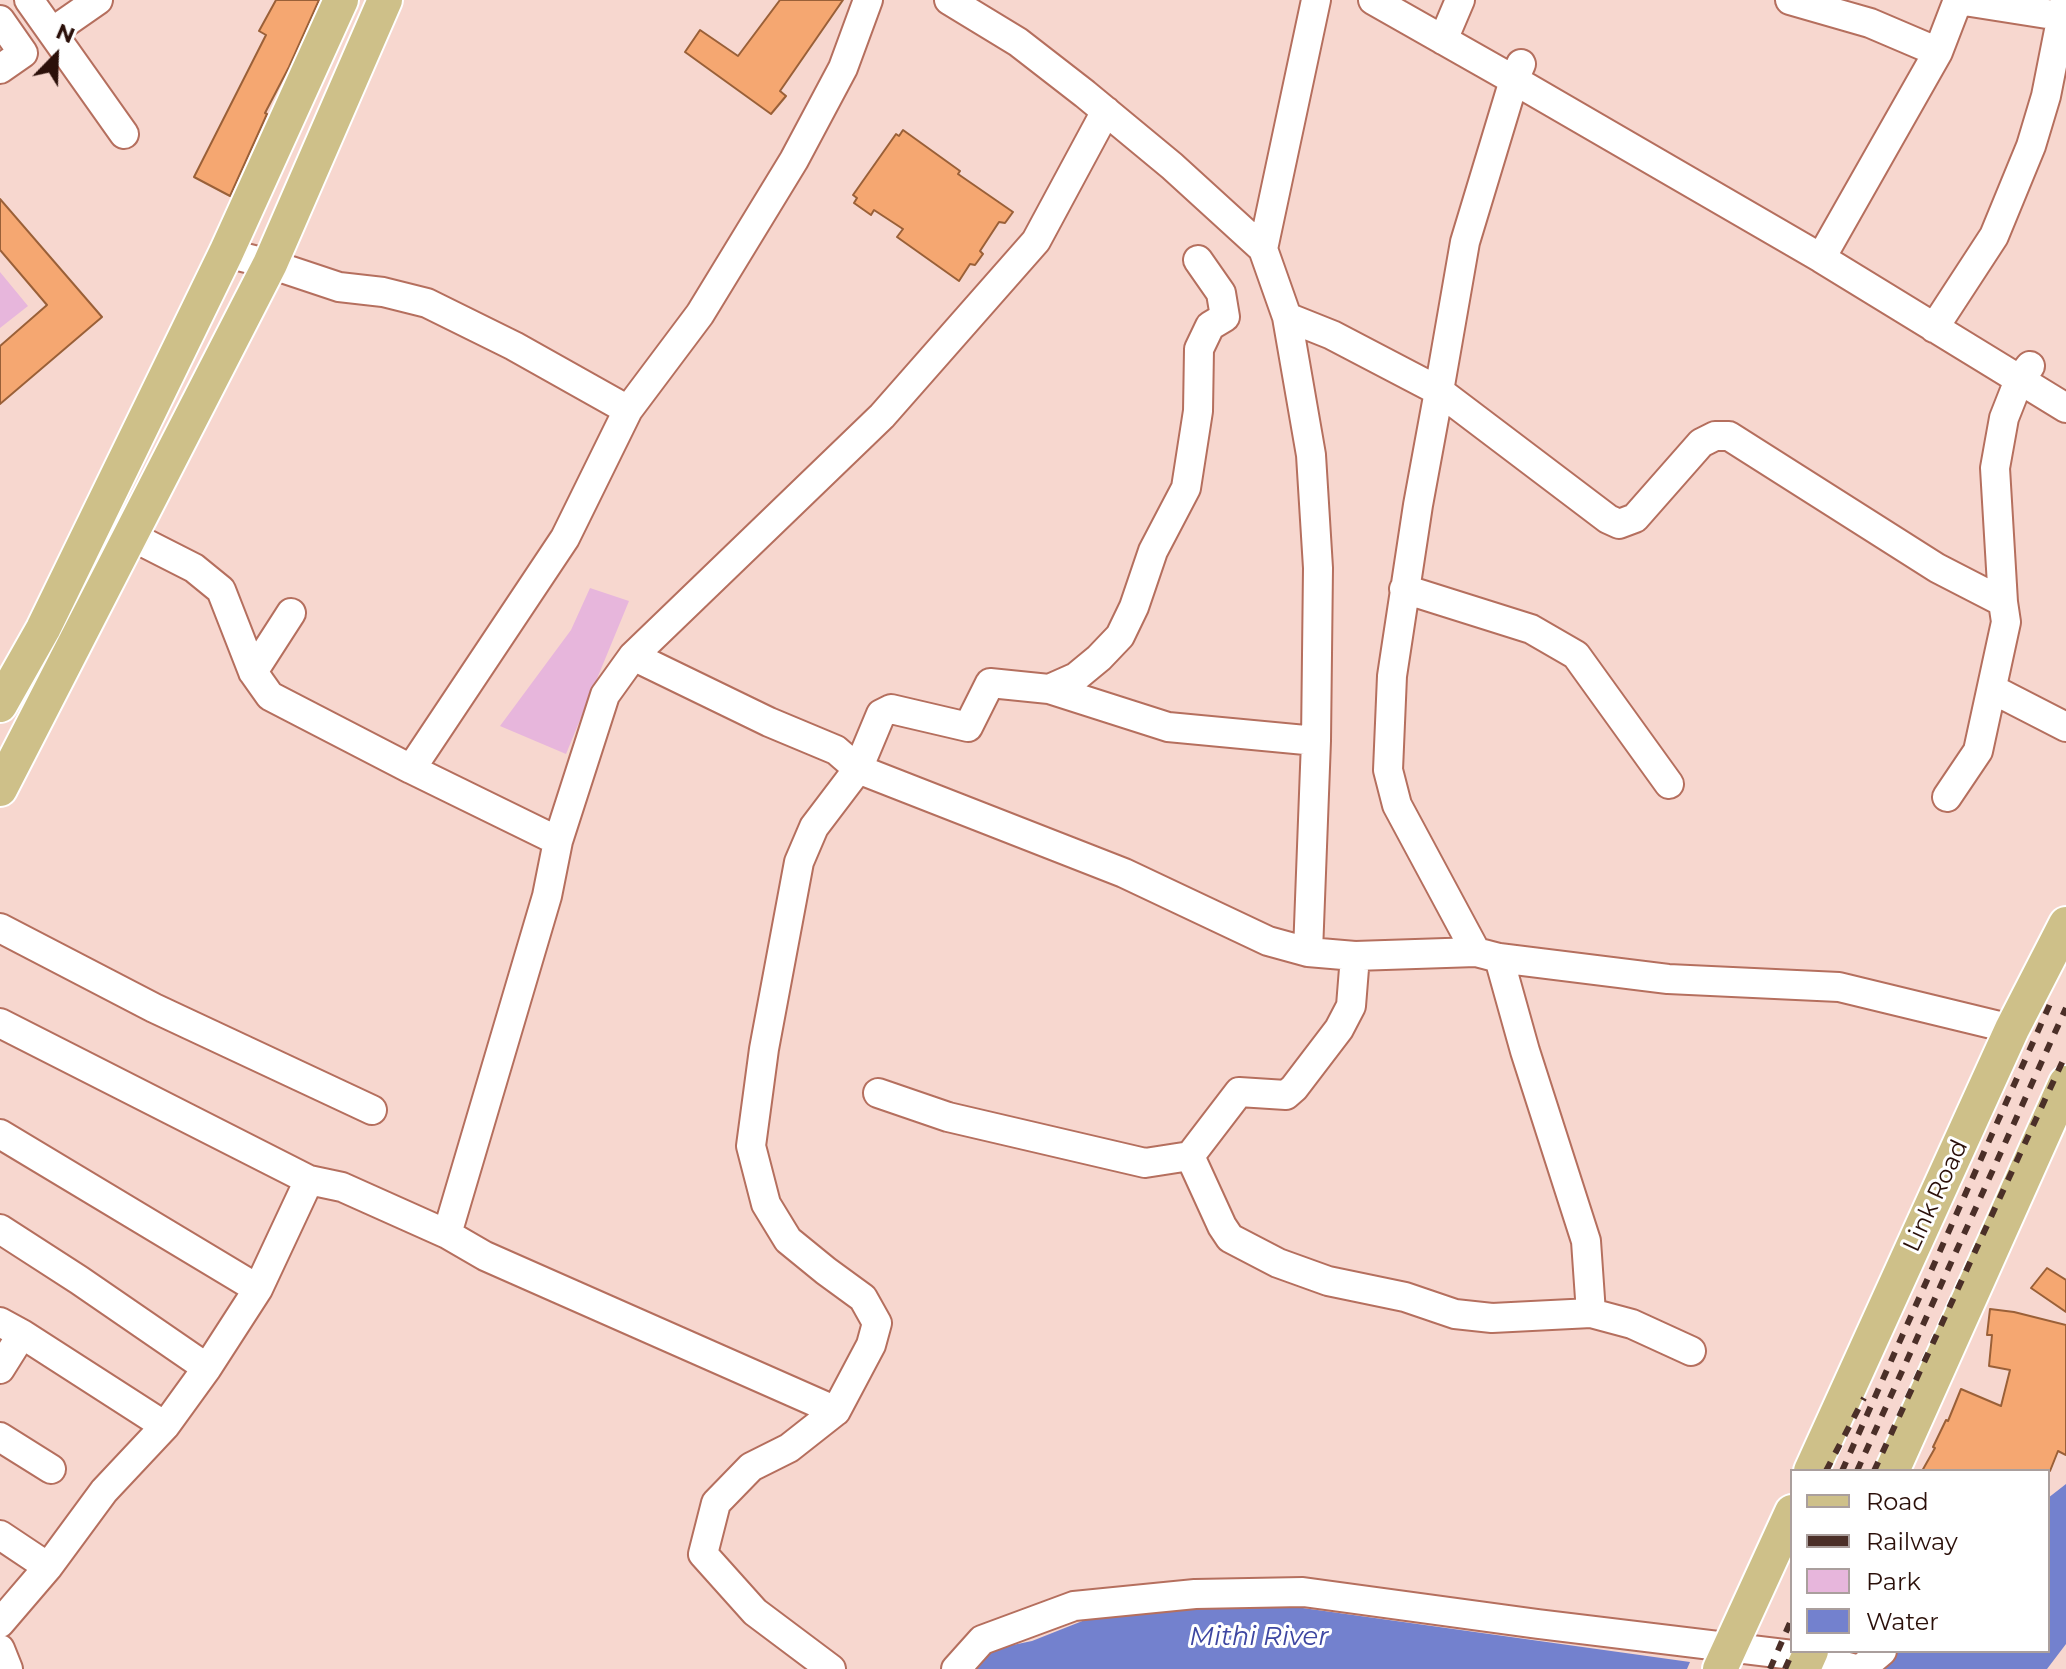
<!DOCTYPE html>
<style>
body{margin:0}
#map{position:relative;width:2066px;height:1669px;overflow:hidden;background:#f7d7cf;font-family:Montserrat,sans-serif}
canvas{display:block}
.legend{position:absolute;left:1790px;top:1469px;width:260px;height:184px;box-sizing:border-box;background:#fff;border:2px solid #aa9f9d;margin:0;padding:10px 14px;list-style:none;font-size:24px;color:#2b100a}
.legend li{display:flex;align-items:center;gap:16px;height:40px}
.legend b{width:40px;border:2px solid #aa9f9d}
.north{position:absolute;left:16px;top:16px;width:80px;height:80px;-webkit-text-stroke:6px #fff;paint-order:stroke;rotate:23deg;font-size:22px;font-weight:700;line-height:32px;text-align:center;color:#2b100a}
.north::after{content:'';display:block;margin:auto;width:28px;height:36px;background:#2b100a;clip-path:polygon(50% 0,100% 100%,50% 72%,0 100%)}
</style>
<div id="map">
<canvas width="2066" height="1669"></canvas>
<ul class="legend">
<li><b style="height:10px;background:#cec089"></b>Road</li>
<li><b style="height:10px;background:#4b2f28"></b>Railway</li>
<li><b style="height:22px;background:#e7b6dc"></b>Park</li>
<li><b style="height:22px;background:#7381ce"></b>Water</li>
</ul>
<div class="north">N</div>
</div>
<script>
const c = document.querySelector('canvas').getContext('2d');
c.lineJoin = 'round';
function fillPath(path, color) { c.fillStyle = color; c.fill(path, 'evenodd'); }
function strokePath(path, color, width, dash) { c.strokeStyle = color; c.lineWidth = width; c.lineCap = dash ? 'butt' : 'round'; c.setLineDash(dash || []); c.stroke(path); }
function write(font, color, halo, rows, align = 'center') {
  c.font = font + ' Montserrat,sans-serif'; c.lineWidth = 6; c.setLineDash([]); c.textBaseline = 'middle'; c.strokeStyle = halo; c.fillStyle = color; for (const [text, x, y, turn = 0] of rows) {
    c.save(); c.translate(x, y); c.rotate((+turn || 0) * Math.PI / 180); c.textAlign = isNaN(turn) ? turn : align; if (halo) c.strokeText(text, 0, 0); c.fillText(text, 0, 0); c.restore();
  }
}
const green = new Path2D(`
 M0,272L28,306L0,328Z
 M590,588L629,601L566,754L500,726L571,630Z`);
const water = new Path2D(`
 M2066,1484V1644L2047,1669H1874L1888,1651H2048V1498Z
 M1267,1603L1690,1662L1687,1669H953L979,1652L1032,1641L1090,1618L1206,1605Z`);
const building = new Path2D(`
 M276,0H319L289,67L265,113L267,114L230,196L194,177L266,35L259,31Z
 M780,0H843L780,91L786,96L771,114L685,52L700,30L738,56Z
 M903,130L960,171L958,174L1013,212L1005,223L999,222L980,251L983,254L975,265L970,264L959,281L897,237L903,229L874,210L871,215L854,203L857,198L853,195L896,134L899,136Z
 M0,199L102,317L0,404V346L47,305L0,250Z
 M2047,1268L2066,1280V1312L2031,1288Z
 M1990,1309L2014,1312L2066,1325V1455L2058,1451L2050,1471H1922L1935,1448L1933,1447L1946,1420L1948,1421L1961,1389L2001,1406L2010,1370L1989,1366L1992,1335H1987Z`);
const minor = new Path2D(`
 M29,0L124,134
 M949,0L1018,42L1085,94L1172,166L1263,249L1316,0
 M1373,0L1514,80L1821,258L2066,408
 M1790,0L1870,23L1938,52L1821,258
 M0,20L23,53L0,69
 M52,32L98,0
 M1443,40L1460,0
 M1938,52L1958,0L2066,17
 M1263,249L1287,317L1332,335L1439,391L1465,242L1514,80L1521,64
 M226,253L270,264L339,287L383,292L427,303L514,346L628,410
 M1287,317L1311,455L1318,568L1316,741L1308,952
 M1934,328L1994,236L2031,146L2046,96L2065,0
 M96,521L131,536L194,568L221,590L253,672L270,696L411,769L565,538L628,410L700,314L794,160L843,68L868,0
 M1404,589L1531,629L1576,655L1669,784
 M2003,602L1995,468L2004,418L2019,380L2030,366
 M633,656L882,416L1036,241L1106,111
 M253,672L291,613
 M1049,689L1168,727L1316,741
 M1992,689L2066,727
 M411,769L558,841
 M0,928L154,1008L372,1110
 M1476,952L1397,805L1388,770L1392,676L1418,505L1439,391L1608,519L1619,524L1635,518L1701,443L1715,436H1729L1937,568L2003,602L2006,622L1978,751L1947,797
 M1499,958L1525,1051L1586,1241L1591,1313
 M0,1023L309,1180L342,1187L447,1234
 M878,1093L948,1117L1145,1163L1190,1156L1239,1092L1286,1095L1294,1088L1339,1029L1351,1006L1355,956
 M0,1134L258,1289
 M1190,1156L1222,1226L1230,1238L1278,1263L1328,1281L1405,1297L1455,1314L1492,1318L1591,1313L1632,1324L1691,1351
 M0,1229L79,1280L207,1368
 M0,1322L22,1334L165,1426
 M0,1369L22,1334
 M836,1411L485,1256L447,1234L547,896L558,841L605,695L633,656L769,722L836,750L858,769L1124,873L1268,941L1308,952L1355,956L1476,952L1499,958L1668,979L1839,987L2012,1029
 M0,1437L51,1469
 M0,1535L48,1567
 M0,1623L48,1567L104,1491L165,1426L207,1368L258,1289L309,1180
 M0,1649L8,1669
 M831,1669L755,1612L703,1554L716,1503L751,1467L789,1448L836,1411L871,1345L877,1323L863,1298L826,1271L788,1240L766,1204L751,1146L764,1049L799,862L814,827L858,769L881,714L891,709L968,727L990,683L1049,689L1076,677L1099,658L1120,636L1134,607L1153,551L1186,488L1198,411L1199,349L1210,326L1225,317L1221,293L1198,260
 M956,1669L982,1640L1074,1606L1195,1594L1303,1592L1538,1624L1809,1657L1856,1669
 M1861,1669L1882,1651`);
const major = new Path2D(`
 M0,705L43,629L226,253L341,0
 M0,789L270,264L385,0
 M1811,1471L2012,1029L2066,924
 M1892,1471L2066,1083
 M1720,1669L1792,1512
 M1803,1669L1811,1651`);
const rail = new Path2D(`
 M1826,1471L1864,1398
 M1842,1471L2050,1004
 M1857,1471L2066,1008
 M1874,1471L2066,1054
 M1770,1669L1792,1618
 M1785,1669L1793,1651`);
const streetNames = [
 ["Link Road",1936,1196,-65]
];
const waterNames = [
 ["Mithi River",1259,1637]
];
fillPath(green, '#e7b6dc');
fillPath(water, '#7381ce');
fillPath(building, '#f5a771');
strokePath(building, '#9a6038', 2);
strokePath(minor, '#b56f5e', 32);
strokePath(major, '#fff', 38);
strokePath(minor, '#fff', 28);
strokePath(major, '#cec089', 34);
strokePath(rail, '#4b2f28', 6, [10, 10]);
write('24px', '#2b100a', '#fff', streetNames);
write('italic 26px', '#3d46a1', '#fff', waterNames);
</script>
